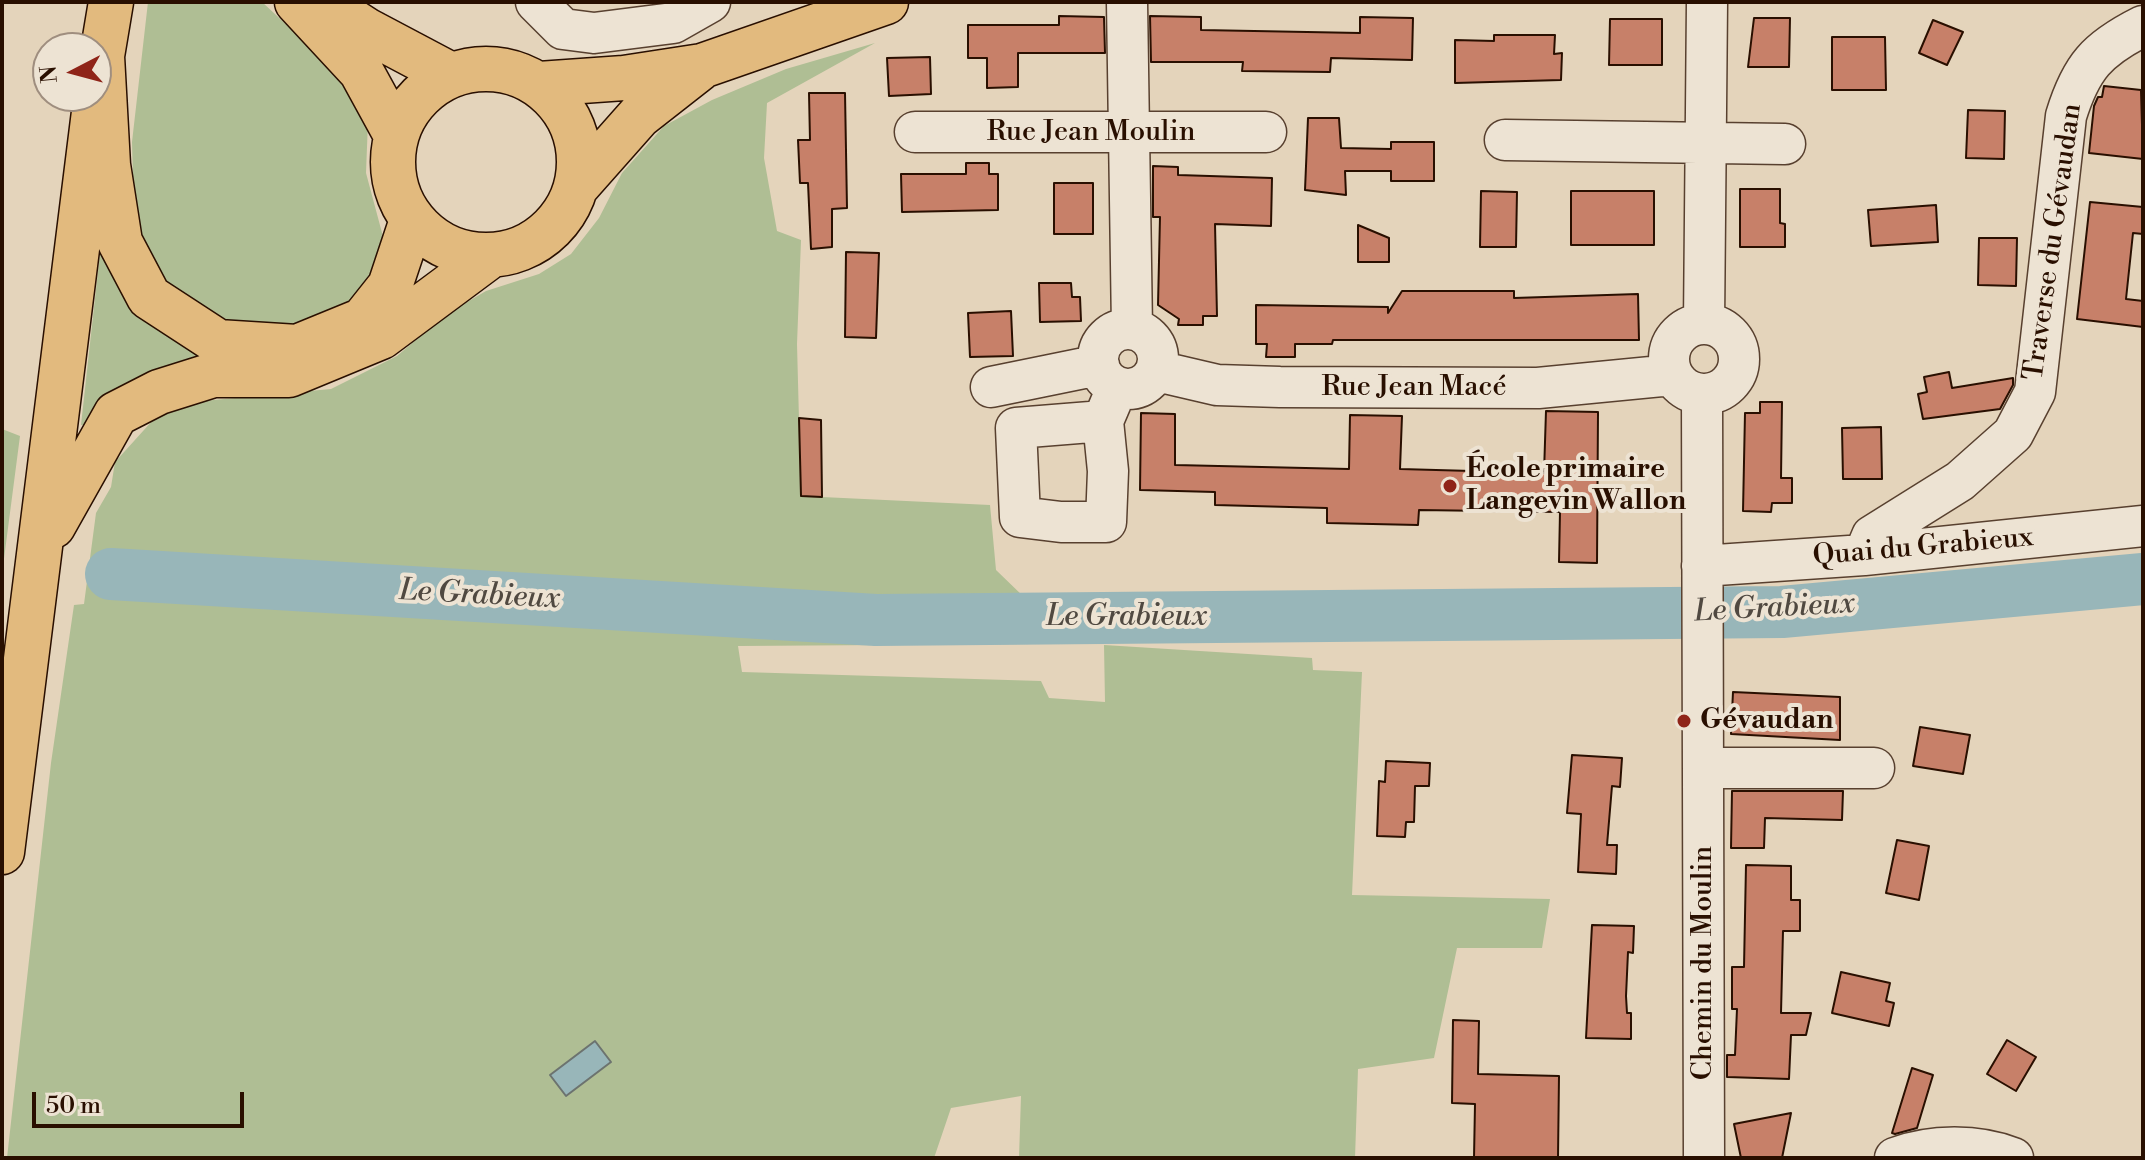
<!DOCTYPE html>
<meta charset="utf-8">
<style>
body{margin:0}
#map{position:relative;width:2145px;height:1160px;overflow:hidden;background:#e4d4bb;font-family:"Libre Bodoni",serif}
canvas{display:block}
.frame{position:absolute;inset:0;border:4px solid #290f00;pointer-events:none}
.north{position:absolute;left:32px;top:32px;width:80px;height:80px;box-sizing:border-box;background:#ede3d3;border:2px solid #9f8e7f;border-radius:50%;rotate:264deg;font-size:22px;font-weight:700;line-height:32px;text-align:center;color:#290f00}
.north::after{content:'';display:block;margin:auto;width:28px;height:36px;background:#8f2418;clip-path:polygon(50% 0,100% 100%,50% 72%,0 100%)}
.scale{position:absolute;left:32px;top:1092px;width:212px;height:36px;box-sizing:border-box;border:4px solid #290f00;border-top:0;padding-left:10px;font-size:24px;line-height:28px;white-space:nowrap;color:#290f00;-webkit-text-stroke:6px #ede3d3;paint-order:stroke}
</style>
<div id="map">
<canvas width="2145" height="1160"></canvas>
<div class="frame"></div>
<div class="north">N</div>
<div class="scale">50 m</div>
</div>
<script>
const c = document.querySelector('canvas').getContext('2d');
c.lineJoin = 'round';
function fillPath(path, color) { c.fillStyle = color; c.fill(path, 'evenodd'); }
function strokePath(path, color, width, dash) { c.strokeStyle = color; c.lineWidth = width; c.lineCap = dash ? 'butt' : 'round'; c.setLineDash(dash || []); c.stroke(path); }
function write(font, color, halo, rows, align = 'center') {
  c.font = font + ' "Libre Bodoni",serif'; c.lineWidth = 8; c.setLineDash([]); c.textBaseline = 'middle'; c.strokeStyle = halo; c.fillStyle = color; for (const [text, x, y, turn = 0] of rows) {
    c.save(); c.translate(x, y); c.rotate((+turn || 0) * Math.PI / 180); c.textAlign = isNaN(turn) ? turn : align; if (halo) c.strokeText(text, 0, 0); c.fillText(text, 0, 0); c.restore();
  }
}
const green = new Path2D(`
 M148,2H262L317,53L353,96L368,121L366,173L385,244L365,287L340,312L318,323L240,332L175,295L148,263L134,220L132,142Z
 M875,43L767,103L764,158L777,231L801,240L797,344L801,496L990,505L996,570L1025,598L1031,644L738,646L742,672L1041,681L1049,698L1105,702L1104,645L1312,658L1313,670L1362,672L1352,895L1550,899L1542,948H1457L1434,1058L1358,1069L1355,1158H1019L1021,1096L951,1108L934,1158H7L51,763L74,605L84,604L96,513L111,487L115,462L153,420L192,402L331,389L397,356L445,315L486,291L539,274L571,254L599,218L622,173L664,126L712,100L786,69Z
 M100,253L148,321L195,354L196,358C139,374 126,385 85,425H81Z
 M2,429L20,436L2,574Z`);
const water = new Path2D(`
 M595,1041L611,1062L566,1096L550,1075Z`);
const river = new Path2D(`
 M111,574L876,620L1782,612L2143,579`);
const building = new Path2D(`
 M1059,16L1104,17L1105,53H1018V87L987,88V58H968V25H1059Z
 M1150,16L1201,17V30L1360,33V17L1413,18L1412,60L1331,58L1330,72L1242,71L1243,62H1151Z
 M1754,18H1790L1789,67H1748Z
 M1610,19H1662V65H1609Z
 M1933,20L1963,32L1947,65L1919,53Z
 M1494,35H1555L1554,54L1562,53L1561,80L1455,83V40L1494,41Z
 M1832,37H1885L1886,90H1832Z
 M930,57L931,94L889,96L887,58Z
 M2104,86L2141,90L2143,159L2089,153L2094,106L2098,97H2102Z
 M809,93H845L847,208L832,209V247L811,249L808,183H800L798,140H810Z
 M1968,110L2005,111L2004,159L1966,158Z
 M1308,118H1339L1341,148L1391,149V142H1434V181H1391V171H1345L1346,195L1305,190Z
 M966,163H989V174H998V210L902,212L901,174H966Z
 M1153,166L1178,167V175L1272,178L1271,226L1215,224L1217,316H1203V325H1178L1179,319L1158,305L1160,217H1153Z
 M1054,183H1093V234H1054Z
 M1740,189H1780V223L1785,224V247H1740Z
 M1481,191L1517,192L1516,247H1480Z
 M1571,191H1654V245H1571Z
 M2090,202L2143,207V234L2133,233L2126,299L2143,301V327L2077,319Z
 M1936,205L1938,242L1871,246L1868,210Z
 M1358,225L1389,238V262H1358Z
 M1979,238H2017L2016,286L1978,285Z
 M846,252L879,253L876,338L845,337Z
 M1039,283H1071L1072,297H1080L1081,321L1040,322Z
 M1402,291H1514V298L1638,294L1639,340H1333L1332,344H1295V357H1266L1267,344H1256V305L1388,307V313Z
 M1011,311L1013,356L970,357L968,313Z
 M1949,372L1952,388L2013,378V385L2000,409L1923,419L1918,394L1927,392L1924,377Z
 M1760,402H1782L1781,478H1792V503H1772L1771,512L1743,511L1745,413H1760Z
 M1546,411L1598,412L1597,563L1559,562L1560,512L1419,510L1418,525L1327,523V508L1215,505V492L1140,490L1141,413L1175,414V465L1349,469L1350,415L1402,416L1400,469L1544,473Z
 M799,418L821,420L822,497L801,496Z
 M1881,427L1882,479H1843L1842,428Z
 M1733,692L1840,697V740L1731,734Z
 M1920,727L1970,735L1963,774L1913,766Z
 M1572,755L1622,758L1620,787L1612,786L1607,845H1617L1616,874L1578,872L1581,814L1567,813Z
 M1386,761L1430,763L1429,786H1415L1414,822H1406L1405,837L1377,836L1379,781L1385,782Z
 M1732,791H1843L1842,820L1765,818L1764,848H1731Z
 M1897,840L1929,846L1919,900L1886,893Z
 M1746,865L1791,866V900H1800V931H1783L1781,1013H1811L1806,1035H1791L1789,1079L1727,1077V1055H1735L1737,1009H1732V967H1744Z
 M1592,925L1634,926L1633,953L1628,952L1626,996L1627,1013H1631V1039L1586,1038Z
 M1841,972L1890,983L1886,1001L1894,1003L1889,1026L1832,1013Z
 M1453,1020L1479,1021L1478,1074L1559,1076L1558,1158H1474L1475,1104L1452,1103Z
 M2007,1040L2036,1057L2016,1091L1987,1074Z
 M1912,1068L1933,1075L1917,1128L1895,1134L1892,1133Z
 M1791,1113L1782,1158H1741L1734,1124Z`);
const minor = new Path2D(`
 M536,2L563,29L594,33L673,23L710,2
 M1127,2L1132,329
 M915,132H1266
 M1505,140L1785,144
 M1669 359a35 35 0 1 1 70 0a35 35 0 1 1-70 0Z
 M1704,324L1707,2
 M1098 359a30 30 0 1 1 60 0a30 30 0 1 1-60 0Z
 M1157,371L1217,385L1280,387L1538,388L1672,375
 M991,387L1099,365
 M1702,395L1704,1158
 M1103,421L1108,471L1106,522H1061L1020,517L1016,428L1103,421L1117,388
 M1864,555L1872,536L1960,481L2013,434L2035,392L2066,116C2081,67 2097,49 2143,26
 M1702,566L1864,555L2143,526
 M1703,768H1874
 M1895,1158C1931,1144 1978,1144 2013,1158`);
const major = new Path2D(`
 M297,2L361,71L396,135
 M323,2L366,30L451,75
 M102,56L108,165L120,242L149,297L218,342L297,347L363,320L390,286L412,220
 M393 162a93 93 0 1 1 186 0a93 93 0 1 1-186 0Z
 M539,84L624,78L702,66L886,2
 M97,86L111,2
 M577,186L639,116L699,69
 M53,526L116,414L159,392L213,375H289L381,337L490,256
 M2,852L96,96`);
const markers = [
 [1450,486,8,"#8f2418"],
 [1684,721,8,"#8f2418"]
];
const streetNames = [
 ["Rue Jean Moulin",1091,133],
 ["Traverse du Gévaudan",2054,242,-82],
 ["Rue Jean Macé",1414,388],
 ["Quai du Grabieux",1923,548,-5],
 ["Chemin du Moulin",1704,963,-90]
];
const poiNames = [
 ["École primaire",1466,470],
 ["Langevin Wallon",1466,502],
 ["Gévaudan",1700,721]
];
const waterNames = [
 ["Le Grabieux",480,596,3],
 ["Le Grabieux",1775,609,-3],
 ["Le Grabieux",1127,618]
];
fillPath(green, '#afbe94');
fillPath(water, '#98b6b9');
strokePath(water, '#6c736f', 2);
strokePath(river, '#98b6b9', 52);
fillPath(building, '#c78069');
strokePath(building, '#290f00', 2);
strokePath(minor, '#58402f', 43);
strokePath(major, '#290f00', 47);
strokePath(minor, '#ede3d3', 40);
strokePath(major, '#e2ba7e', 44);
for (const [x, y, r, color] of markers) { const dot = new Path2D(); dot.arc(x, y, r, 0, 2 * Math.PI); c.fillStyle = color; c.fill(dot); strokePath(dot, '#ede3d3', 3); }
write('28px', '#290f00', '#ede3d3', streetNames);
write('bold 28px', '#290f00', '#ede3d3', poiNames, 'left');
write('italic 30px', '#504941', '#ede3d3', waterNames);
</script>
